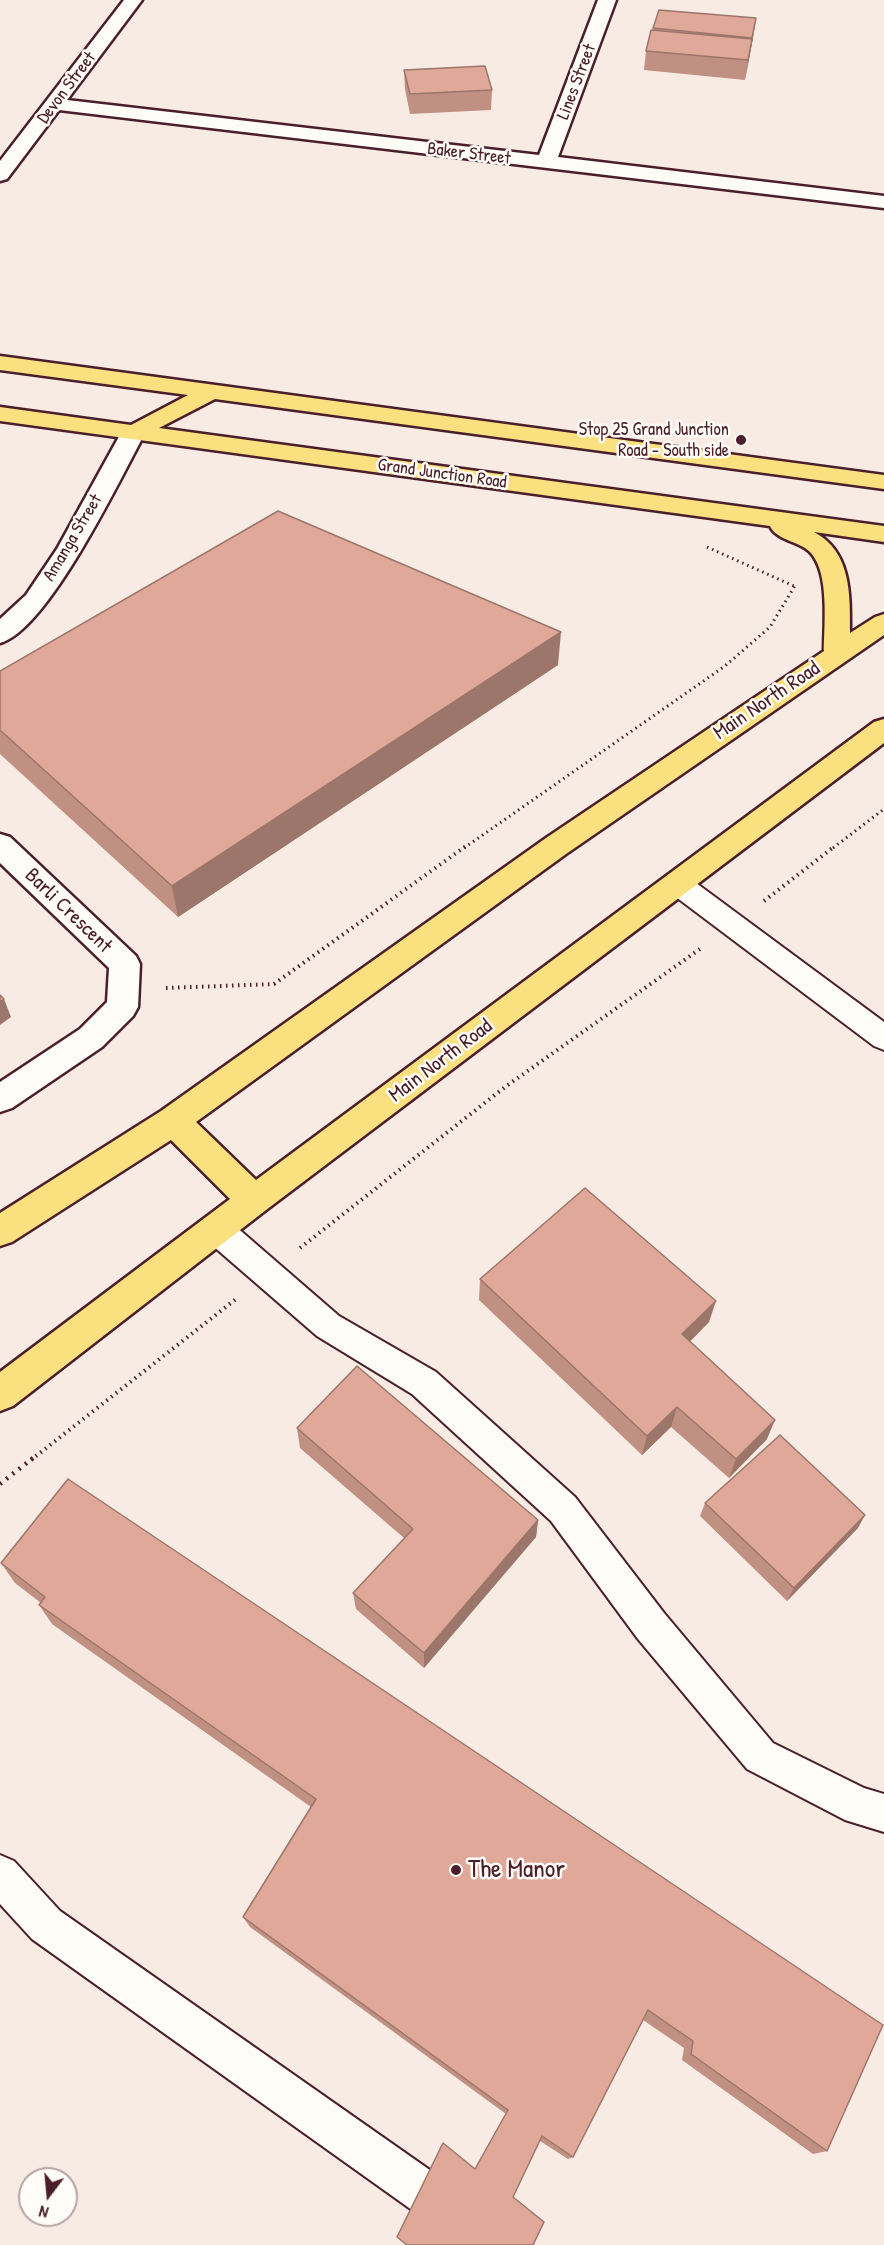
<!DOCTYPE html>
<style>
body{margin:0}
#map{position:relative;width:884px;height:2245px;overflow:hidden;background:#f7ebe4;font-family:"Patrick Hand",sans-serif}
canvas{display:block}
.north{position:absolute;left:18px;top:2167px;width:60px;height:60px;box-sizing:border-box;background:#fdfcf7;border:2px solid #b5a4a5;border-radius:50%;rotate:196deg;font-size:16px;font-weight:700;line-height:24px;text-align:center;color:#4a1f2b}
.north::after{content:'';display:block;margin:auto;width:21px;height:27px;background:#4a1f2b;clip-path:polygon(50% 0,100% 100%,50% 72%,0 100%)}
</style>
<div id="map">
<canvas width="884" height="2245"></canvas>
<div class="north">N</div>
</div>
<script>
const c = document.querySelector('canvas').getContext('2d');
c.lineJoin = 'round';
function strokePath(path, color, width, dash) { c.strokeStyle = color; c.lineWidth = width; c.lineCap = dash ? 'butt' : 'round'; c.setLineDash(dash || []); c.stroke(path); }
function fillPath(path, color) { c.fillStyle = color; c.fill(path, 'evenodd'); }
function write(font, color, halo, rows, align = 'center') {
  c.font = font + ' "Patrick Hand",sans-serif'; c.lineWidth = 5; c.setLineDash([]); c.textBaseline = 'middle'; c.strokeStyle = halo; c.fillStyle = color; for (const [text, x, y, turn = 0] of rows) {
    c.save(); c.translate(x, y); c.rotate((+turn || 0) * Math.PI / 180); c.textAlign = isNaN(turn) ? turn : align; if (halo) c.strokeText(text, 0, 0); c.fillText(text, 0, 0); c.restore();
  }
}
const pathFar2 = new Path2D(`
 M707,547L794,586
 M464,848L725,666L770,627L796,584
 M833,848L884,809`);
const pathFar1 = new Path2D(`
 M764,901L835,846
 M166,988L274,984L466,846
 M300,1248L505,1087L700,949
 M31,1460L236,1299`);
const path = new Path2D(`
 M0,1484L33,1458`);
const service = new Path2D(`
 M678,874L688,877L884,1022V1050L874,1046L668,891L664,884L668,877Z
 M216,1215L227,1219L339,1316L436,1372L575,1497L664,1613L773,1743L864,1788L884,1794V1832L845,1820L747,1769L638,1639L551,1521L412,1394L317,1336L205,1239L200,1229L205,1219Z
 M0,1855L14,1861L60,1911L514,2229L520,2245H461L32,1939L0,1904Z`);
const minor = new Path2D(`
 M124,0H142L67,100L539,155L598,0H616L558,157L884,196V208L59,110L7,179L0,181V161Z
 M133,426L141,428L145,433C120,479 48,630 0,643V619L26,595L57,549L121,433L125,428Z
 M0,834L10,837L136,956L140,964L138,1007L133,1016L102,1047L12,1108L0,1112V1082L80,1029L107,1002L109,968L0,863Z`);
const trunk = new Path2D(`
 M0,356L884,475V489L215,399L159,428L884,526V542L814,532C852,552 850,596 850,633L875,617L884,614V635L566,854L196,1122L256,1180L874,722L884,719V743L266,1210L13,1406L0,1411V1372L230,1199L171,1140L12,1242L0,1246V1213L161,1111L546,838L824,651C824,624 831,564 805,548C794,541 775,538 770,526L0,421V407L131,425L188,395L0,370Z`);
const wall = new Path2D(`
 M653,28L753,38L745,80L644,70L646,51Z
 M404,70L492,90L491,110L410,114L405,89Z
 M558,665L178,917L0,754V671Z
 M480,1279L709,1322L690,1341L767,1439L729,1478L671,1427L642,1455L479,1300Z
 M297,1428L538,1520L536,1537L424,1668L356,1609L353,1593L404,1538L300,1448Z
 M68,1479L827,2151L813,2154L682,2060L684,2048L643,2020L573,2157L568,2159L540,2141L475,2169L506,2114L250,1927L243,1917L311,1807L52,1624L39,1605L41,1603L15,1583L1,1563Z
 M705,1503L858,1528L787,1601L700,1516Z`);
const shadedWall = new Path2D(`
 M756,18L753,38L745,80L748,60Z
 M561,632L558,665L178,917L172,886Z
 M4,999L11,1017L0,1025V1002Z
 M716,1301L709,1322L677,1355L682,1334Z
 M677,1407L671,1427L642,1455L647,1436Z
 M775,1420L767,1439L729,1478L736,1459Z
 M865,1515L858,1528L787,1601L794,1588Z
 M538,1520L536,1537L424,1668V1653Z`);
const building = new Path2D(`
 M659,10L756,18L752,38L653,28Z
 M651,30L752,39L748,60L646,51Z
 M485,66L492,90L410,94L404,70Z
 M278,511L561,632L172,886L0,730V671Z
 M0,995L4,999L0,1002Z
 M585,1188L716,1301L682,1334L775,1420L736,1459L677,1407L647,1436L480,1279Z
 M357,1366L538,1520L424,1653L353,1593L413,1529L297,1428Z
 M780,1435L865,1515L794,1588L705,1503Z
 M68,1479L883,2025L827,2151L691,2054L693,2041L648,2010L573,2157L542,2136L513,2197L544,2222L533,2245H407L397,2237L443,2143L475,2169L508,2110L243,1917L316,1799L39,1605L45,1597L1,1563Z`);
const markers = [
 [741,440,6,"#4a1f2b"],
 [456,1870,6,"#4a1f2b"]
];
const farStreetnames = [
 ["Lines Street",577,82,-69],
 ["Devon Street",67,88,-53],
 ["Baker Street",469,154,7],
 ["Grand Junction Road",442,474,8],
 ["Amanga Street",73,538,-59]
];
const farPoinames = [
 ["Stop 25 Grand Junction",729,430],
 ["Road - South side",729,451]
];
const streetNames = [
 ["Main North Road",767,701,-34],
 ["Barli Crescent",68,911,44],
 ["Main North Road",441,1061,-37]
];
const nearPoinames = [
 ["The Manor",468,1870]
];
strokePath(service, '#4a1f2b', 4);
strokePath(minor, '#4a1f2b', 5);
strokePath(trunk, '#4a1f2b', 5);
strokePath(pathFar2, '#4a1f2b', 3, [1.5, 4]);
strokePath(pathFar1, '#4a1f2b', 4, [1.5, 4.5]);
strokePath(path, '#4a1f2b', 4.5, [2, 6]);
fillPath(service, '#fdfcf7');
fillPath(minor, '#fdfcf7');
fillPath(trunk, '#fbe080');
fillPath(wall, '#c09083');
fillPath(shadedWall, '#9c766a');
fillPath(building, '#dfa898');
strokePath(building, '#9c766a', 1.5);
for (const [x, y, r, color] of markers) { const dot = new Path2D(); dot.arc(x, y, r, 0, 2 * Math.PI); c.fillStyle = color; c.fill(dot); strokePath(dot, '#fdfcf7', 2); }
write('18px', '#4a1f2b', '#fdfcf7', farStreetnames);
write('18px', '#4a1f2b', '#fdfcf7', farPoinames, 'right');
write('21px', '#4a1f2b', '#fdfcf7', streetNames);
write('26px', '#4a1f2b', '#fdfcf7', nearPoinames, 'left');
</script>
